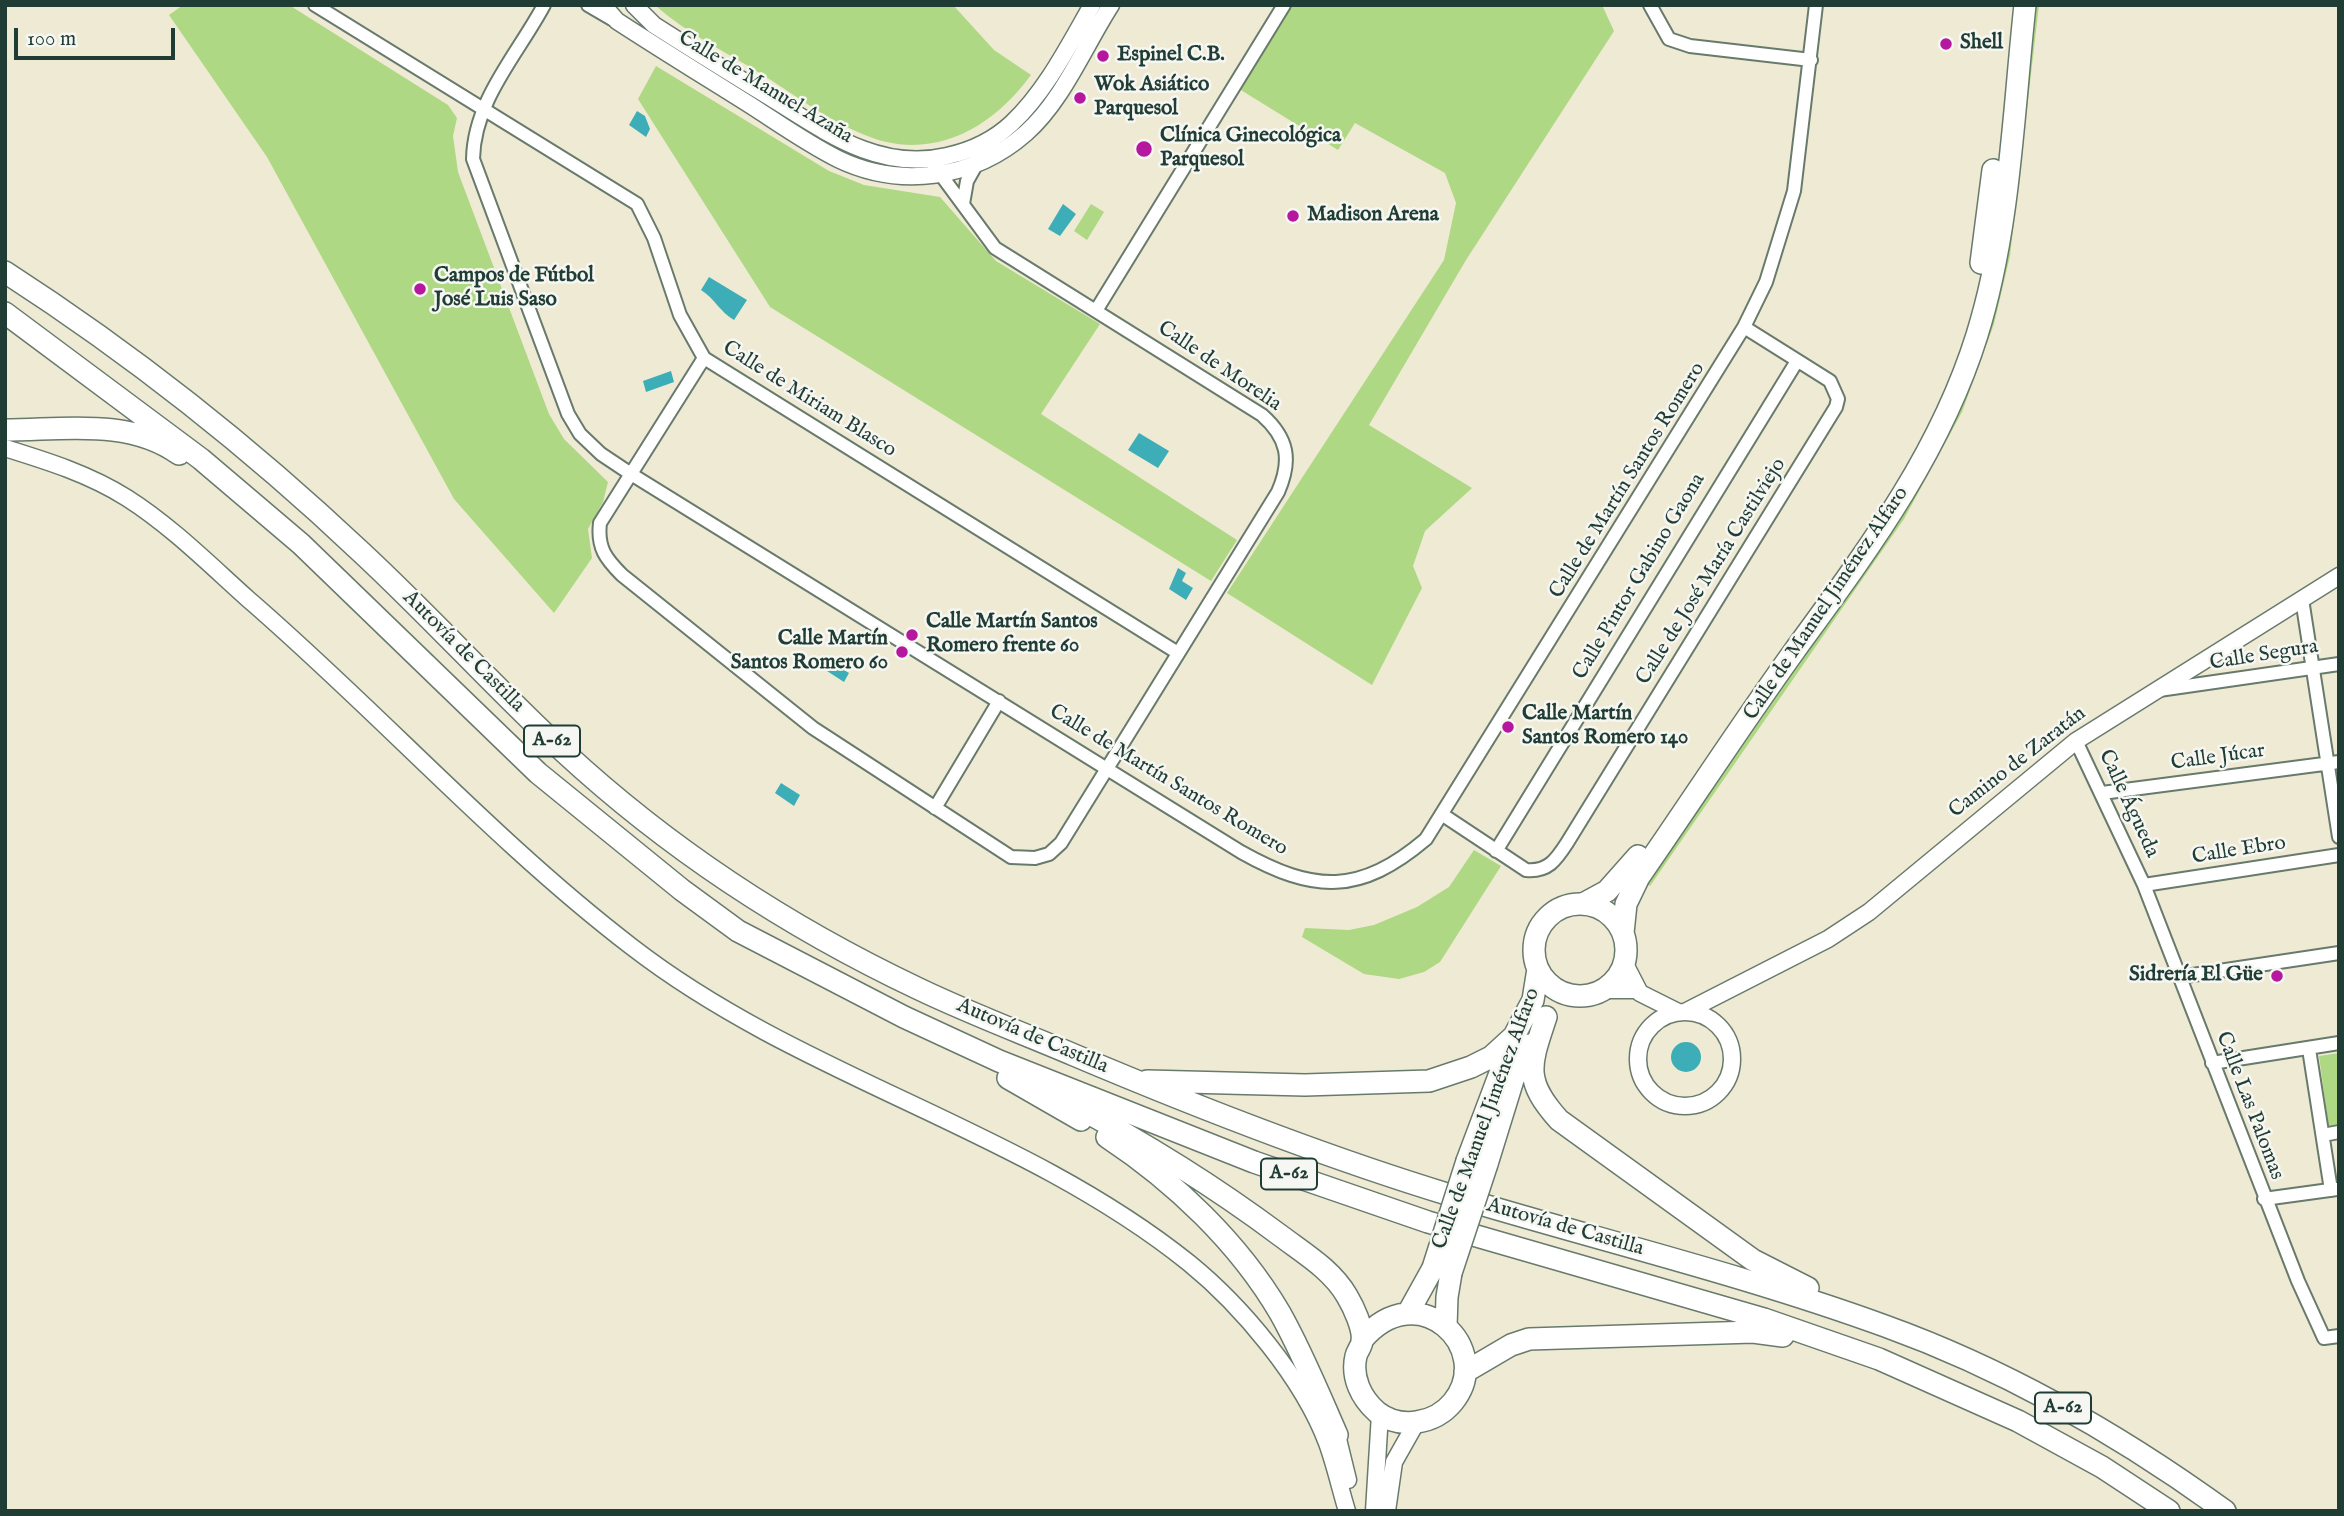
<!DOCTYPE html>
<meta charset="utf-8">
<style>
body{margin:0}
#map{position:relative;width:2344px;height:1516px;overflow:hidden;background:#efead4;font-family:"IM FELL English",serif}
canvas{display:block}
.frame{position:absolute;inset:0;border:7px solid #1f3d34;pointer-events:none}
.scale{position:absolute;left:14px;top:28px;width:161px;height:32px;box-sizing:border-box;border:4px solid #1f3d34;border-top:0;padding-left:9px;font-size:21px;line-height:24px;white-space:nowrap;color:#1f3d34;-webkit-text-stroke:5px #f6f6f2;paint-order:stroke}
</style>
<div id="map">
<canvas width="2344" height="1516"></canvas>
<div class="frame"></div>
<div class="scale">100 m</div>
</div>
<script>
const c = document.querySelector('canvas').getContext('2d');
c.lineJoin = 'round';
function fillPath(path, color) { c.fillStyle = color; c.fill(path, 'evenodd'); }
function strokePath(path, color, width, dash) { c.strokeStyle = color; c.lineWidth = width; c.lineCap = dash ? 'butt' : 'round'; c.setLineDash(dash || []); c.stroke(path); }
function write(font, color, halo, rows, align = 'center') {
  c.font = font + ' "IM FELL English",serif'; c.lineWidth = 5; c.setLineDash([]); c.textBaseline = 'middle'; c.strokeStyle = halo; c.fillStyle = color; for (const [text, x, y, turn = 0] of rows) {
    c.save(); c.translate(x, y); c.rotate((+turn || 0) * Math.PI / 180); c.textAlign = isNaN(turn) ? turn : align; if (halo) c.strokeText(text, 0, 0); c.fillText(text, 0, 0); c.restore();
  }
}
const green = new Path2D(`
 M183,5H289L448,105L457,118L453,136L458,172L549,414L564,439L608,482L603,502L588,529L592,558L554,613L454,499L267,157L169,15Z
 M655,5H953L994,50L1031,75C990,131 928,164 860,133C826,119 795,95 763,75C728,53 686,33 655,5Z
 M1291,5H1602L1614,31L1466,260L1369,425L1472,488L1425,531L1413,566L1422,588L1372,685L1227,593L1444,260L1456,203L1445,173L1355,123L1338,150L1236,87Z
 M2031,5H2039L2010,256L1994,324L1962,412L1904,519L1650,886L1644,882L1970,371Z
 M656,66L829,171L864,185L940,197L996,261L1100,324L1041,414L1237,540L1211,581L770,307L638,99Z
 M1091,204L1104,212L1087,240L1074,231Z
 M1474,850L1501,866L1440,962L1424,972L1399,979L1364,974L1302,937L1305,928L1349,930L1374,925L1417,907L1449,887Z
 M2339,1053V1128L2329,1129L2319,1056Z`);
const water = new Path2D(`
 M637,111L645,116L650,129L646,137L629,125Z
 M1063,204L1076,214L1060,236L1048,229Z
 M709,277L747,300L734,320C720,312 715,299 701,290Z
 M671,371L674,382L646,392L643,381Z
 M1139,433L1169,451L1158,468L1128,450Z
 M1178,568L1186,573L1182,581L1193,588L1186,600L1169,589Z
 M832,663L849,673L844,682L827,671Z
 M781,783L800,795L794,806L775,793Z
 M1671 1057a15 15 0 1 1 30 0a15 15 0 1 1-30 0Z`);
const street = new Path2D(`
 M315,5L637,204L654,238L680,315L704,358L1178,653
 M544,5C518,54 474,100 473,159L568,414L580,434L601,454L631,474L1241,852C1314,893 1360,895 1426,839L1744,327L1766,282L1794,191L1816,5
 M588,5L612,19
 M1650,5L1669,39L1690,46L1811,60
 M963,204L967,181L976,165
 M1097,309L1284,5
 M704,358L600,523C597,548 606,559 622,575L813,728L1011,857L1035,858L1049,854L1061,843L1278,492C1292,460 1288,438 1262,415L995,248L930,160
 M2302,599L2339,837
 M2159,690L2339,664
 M2076,741L2144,885L2298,1281L2324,1338L2339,1336
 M2102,793L2339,762
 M935,808L999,701
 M1443,815L1526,870C1548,872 1556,860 1567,843L1836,407L1838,399L1830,381L1744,327
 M1496,851L1797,361
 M2144,885L2339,855
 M2179,977L2339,953
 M2309,1049L2331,1190
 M2212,1063L2339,1043
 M2323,1135L2339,1132
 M2264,1199L2337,1189`);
const secondary = new Path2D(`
 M603,5L617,21C660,49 704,76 747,103C777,122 806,143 838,159C900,189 974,179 1026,133C1063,100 1084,47 1111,5
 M634,5L654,25C693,50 732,74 771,98C826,132 879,172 947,156C970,151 994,140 1012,123C1046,91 1069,45 1092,5
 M5,448C47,461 89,474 127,498C171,526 209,564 248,599C379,712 495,842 632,947C803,1079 1021,1128 1189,1263C1242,1306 1303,1379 1327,1443C1335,1465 1340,1488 1347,1511
 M1624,962L1640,993L1678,1012
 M1604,990H1637
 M1638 1059a47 47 0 1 1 94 0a47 47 0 1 1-94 0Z
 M1685,1012L1828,939L1869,912L2076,741L2339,576
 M1337,1435L1348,1480
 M1374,1511L1380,1414
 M1387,1511L1394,1462L1416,1423`);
const highway = new Path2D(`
 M1981,263L1993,170
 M5,272C132,354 251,448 361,552C431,617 495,688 564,752C669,849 790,928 919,989C969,1013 1022,1033 1074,1055C1197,1107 1322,1156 1450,1195C1595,1239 1742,1274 1885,1326C2007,1370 2120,1435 2225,1511
 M5,313L201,459L301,544L538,773L682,890L738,931L904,1017L999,1061L1254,1162L1428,1222L1764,1319L1879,1359L2018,1421L2102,1467L2169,1511
 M5,430C64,430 129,418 179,454
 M1583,904L1607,891L1638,856
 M1534 950a46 46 0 1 1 92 0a46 46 0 1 1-92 0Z
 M1623,933L1626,904L1639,877C1691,802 1741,725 1795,650C1867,551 1940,454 1977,335C2010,229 2013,115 2025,5
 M1546,1017C1530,1065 1523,1080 1559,1120L1753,1260L1808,1288
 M1008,1078L1081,1120
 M1147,1081L1305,1085L1429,1081L1471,1067L1491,1057L1514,1036
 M1071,1104C1145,1143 1214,1186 1281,1236C1305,1254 1332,1270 1347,1296C1353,1306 1364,1329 1362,1341C1362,1346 1357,1351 1356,1356C1351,1377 1361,1398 1377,1412C1400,1430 1435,1424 1453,1402C1496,1349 1418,1273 1362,1340
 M1107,1137C1175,1182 1239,1243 1280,1313C1302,1352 1319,1394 1337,1435
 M1467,1161L1514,1036L1533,1000L1538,969
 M1487,1164L1513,1080L1529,1045
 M1408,1313L1433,1268
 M1446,1327L1447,1297L1451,1273
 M1465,1372L1511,1345L1529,1339L1753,1332L1783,1336`);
const highwayBridge = new Path2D(`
 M1433,1268L1467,1161
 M1451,1273L1487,1164`);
const markers = [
 [1946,44,7,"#b5179e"],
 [1103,56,7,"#b5179e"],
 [1080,98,7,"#b5179e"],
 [1144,149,9,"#b5179e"],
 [1293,216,7,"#b5179e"],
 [420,289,7,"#b5179e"],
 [912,635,7,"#b5179e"],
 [902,652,7,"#b5179e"],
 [1508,727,7,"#b5179e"],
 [2277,976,7,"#b5179e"]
];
const shields = [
 [552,741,56],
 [1289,1174,56],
 [2063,1408,56]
];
const shieldNames = [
 ["A-62",552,741],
 ["A-62",1289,1174],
 ["A-62",2063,1408]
];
const poiNames = [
 ["Shell",1960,44],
 ["Espinel C.B.",1117,56],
 ["Wok Asiático",1094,86],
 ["Parquesol",1094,110],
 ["Clínica Ginecológica",1160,137],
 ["Parquesol",1160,161],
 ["Madison Arena",1307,216],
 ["Campos de Fútbol",434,277],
 ["José Luis Saso",434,301],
 ["Calle Martín Santos",926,623],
 ["Romero frente 60",926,647],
 ["Calle Martín",888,640,"right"],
 ["Santos Romero 60",888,664,"right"],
 ["Calle Martín",1522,715],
 ["Santos Romero 140",1522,739],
 ["Sidrería El Güe",2263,976,"right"]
];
const streetNames = [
 ["Calle de Manuel Azaña",765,88,31],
 ["Calle de Morelia",1219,367,34],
 ["Calle de Miriam Blasco",809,400,32],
 ["Calle de Martín Santos Romero",1628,481,-58],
 ["Calle de José María Castilviejo",1712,572,-58],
 ["Calle Pintor Gabino Gaona",1640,577,-59],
 ["Calle de Manuel Jiménez Alfaro",1827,604,-56],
 ["Autovía de Castilla",463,652,45],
 ["Calle Segura",2264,656,-9],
 ["Calle Júcar",2218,758,-8],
 ["Camino de Zaratán",2018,763,-38],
 ["Calle de Martín Santos Romero",1168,781,31],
 ["Calle Águeda",2128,804,65],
 ["Calle Ebro",2239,851,-9],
 ["Autovía de Castilla",1032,1037,23],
 ["Calle Las Palomas",2249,1106,69],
 ["Calle de Manuel Jiménez Alfaro",1487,1119,-70],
 ["Autovía de Castilla",1565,1228,16]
];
fillPath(green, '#aed883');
fillPath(water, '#3daeb7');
strokePath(street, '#687a6c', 16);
strokePath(secondary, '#687a6c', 19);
strokePath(highway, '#687a6c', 24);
strokePath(street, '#fff', 12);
strokePath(secondary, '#fff', 16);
strokePath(highway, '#fff', 21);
strokePath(highwayBridge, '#687a6c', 24, []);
strokePath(highwayBridge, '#fff', 21);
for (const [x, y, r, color] of markers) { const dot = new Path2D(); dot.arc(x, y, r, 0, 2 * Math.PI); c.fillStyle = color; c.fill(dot); strokePath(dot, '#f6f6f2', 2.5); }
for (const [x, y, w] of shields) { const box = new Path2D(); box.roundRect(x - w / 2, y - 15.5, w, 31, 5); c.fillStyle = '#f6f6f2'; c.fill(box); strokePath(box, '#1f3d34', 2); }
write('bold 19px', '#1f3d34', null, shieldNames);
write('bold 21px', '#1f3d34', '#f6f6f2', poiNames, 'left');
write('21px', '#1f3d34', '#f6f6f2', streetNames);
</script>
